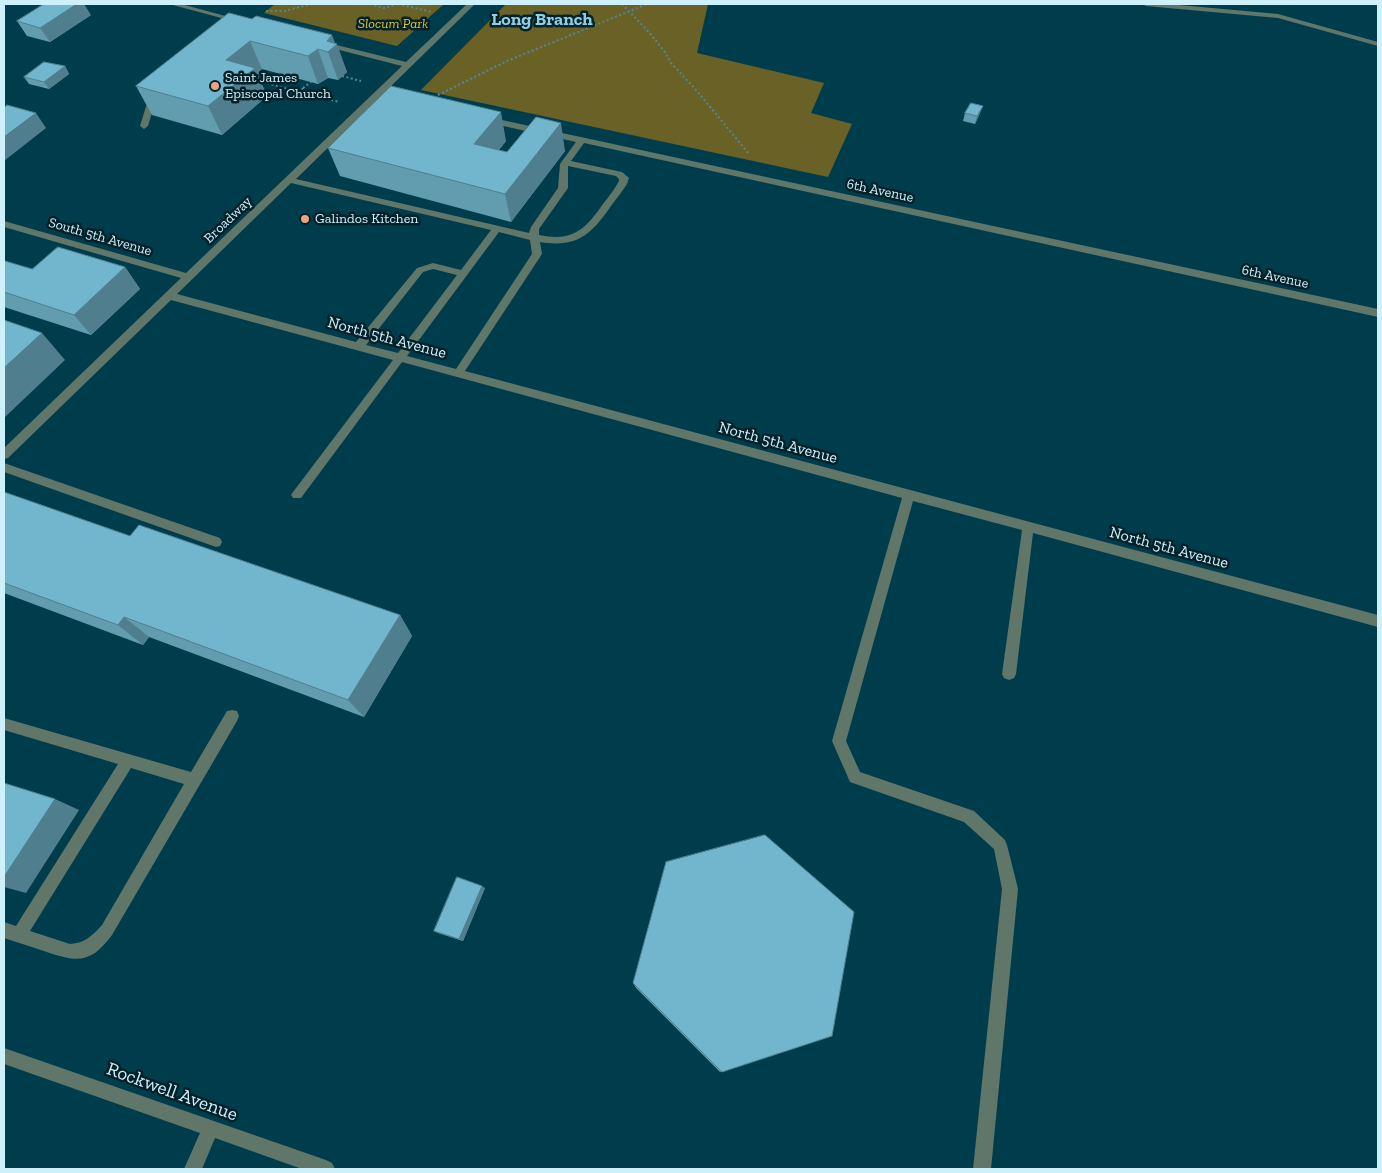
<!DOCTYPE html>
<style>
body{margin:0}
#map{position:relative;width:1382px;height:1173px;overflow:hidden;background:#003d4c;font-family:"Zilla Slab",serif}
canvas{display:block}
.frame{position:absolute;inset:0;border:5px solid #cef0fb;pointer-events:none}
</style>
<div id="map">
<canvas width="1382" height="1173"></canvas>
<div class="frame"></div>
</div>
<script>
const c = document.querySelector('canvas').getContext('2d');
c.lineJoin = 'round';
function fillPath(path, color) { c.fillStyle = color; c.fill(path, 'evenodd'); }
function strokePath(path, color, width, dash) { c.strokeStyle = color; c.lineWidth = width; c.lineCap = dash ? 'butt' : 'round'; c.setLineDash(dash || []); c.stroke(path); }
function write(font, color, halo, rows, align = 'center') {
  c.font = font + ' "Zilla Slab",serif'; c.lineWidth = 5; c.setLineDash([]); c.textBaseline = 'middle'; c.strokeStyle = halo; c.fillStyle = color; for (const [text, x, y, turn = 0] of rows) {
    c.save(); c.translate(x, y); c.rotate((+turn || 0) * Math.PI / 180); c.textAlign = isNaN(turn) ? turn : align; if (halo) c.strokeText(text, 0, 0); c.fillText(text, 0, 0); c.restore();
  }
}
const green = new Path2D(`
 M275,4H444L397,46L264,13Z
 M506,4H708L697,53L824,83L811,113L852,124L828,177L421,90Z`);
const path = new Path2D(`
 M370,4L384,8L398,4
 M398,4L432,12
 M622,4L647,30L665,52L671,63L697,91L749,154
 M266,11H284L312,4
 M257,73L264,76L263,82L295,91
 M342,76L361,81
 M303,88L311,82
 M297,89H303L306,92L302,95H296L294,92Z
 M305,93L339,102
 M438,95L507,61L647,4`);
const minor = new Path2D(`
 M169,4H181L244,21L240,23Z
 M467,4H475L296,179L529,233L531,227L558,188L560,164L576,142L485,122L484,120L488,117L1378,309V317L584,143L571,161L622,172L629,178L627,184C622,192 616,199 611,206C591,235 577,248 540,242L542,254L465,371L1378,615V627L1033,533L1016,674L1014,678L1009,680L1004,678L1002,674L1022,530L913,501L846,741L860,772L974,811L1005,840L1007,845L1018,889L991,1169H973L1002,889L994,849L964,822L850,782L832,741L902,498L402,362L301,498H293L291,495L293,492L393,360L171,300L8,458L4,459V448L181,278L4,227V221L186,273L402,66L320,45V41L406,62ZM568,166L616,176L619,179V181C615,189 609,196 603,204C585,230 572,242 539,235V229L568,188ZM291,183L491,230L461,270L433,263L417,268L356,342L177,294ZM499,232L530,240L532,254L456,369L407,356ZM433,269L457,275L398,353L366,345L423,272Z
 M1142,4H1168L1278,14L1378,42V46L1278,18L1146,6Z
 M151,90L158,92L148,126L144,129L140,126Z
 M4,463L220,538L222,542L220,546L216,547L4,472Z
 M232,710L237,711L239,716L237,721L112,935C90,965 76,962 44,951C31,947 17,942 4,938V922L16,926L118,764L4,730V718L191,772L227,711ZM131,768L184,784L102,925C92,936 85,943 70,944L30,931Z
 M4,1048L326,1160L332,1163L335,1169H302L215,1138L202,1169H184L200,1133L4,1064Z`);
const wall = new Path2D(`
 M229,13L335,43L347,72L338,80L328,78L318,84L262,69L257,73L267,96L222,135L152,115L136,86Z
 M91,15L50,42L27,36L17,21Z
 M65,66L69,74L49,89L29,84L24,77Z
 M965,113H980L975,124L963,121Z
 M506,141L499,150L507,152L565,151L511,222L340,176L328,148Z
 M4,262L32,269L125,267L140,289L91,335L4,307Z
 M4,492L130,536L400,615L412,636L364,717L149,637L143,645L4,593Z
 M485,888L463,941L438,933L434,931Z
 M633,983L832,1036L720,1072L636,988Z`);
const shadedWall = new Path2D(`
 M77,4H84L91,15L50,42L40,28Z
 M332,35L336,45L337,44L347,72L338,80L328,52L327,41Z
 M250,41L262,69L257,73L267,96L222,135L208,106L226,60Z
 M318,49L328,78L318,84L308,56Z
 M65,66L69,74L49,89L44,82Z
 M983,106L980,113L975,124L977,116Z
 M501,112L506,141L480,172L474,144Z
 M36,113L46,128L4,161V137Z
 M561,123L565,151L511,222L505,194Z
 M125,267L140,289L91,335L74,315Z
 M42,333L65,360L4,418V368Z
 M400,615L412,636L364,717L348,700Z
 M124,617L149,637L143,645L118,625Z
 M55,799L79,810L26,893L4,887V877Z
 M482,886L485,888L463,941L459,939Z`);
const building = new Path2D(`
 M44,4H77L40,28L17,21Z
 M229,13L252,19L256,16L332,35L327,41L337,44L328,52L318,49L308,56L250,41L226,60L255,68L208,106L136,86Z
 M44,62L65,66L44,82L24,77Z
 M391,86L501,112L474,144L507,152L536,117L561,123L505,194L328,148Z
 M971,103L983,106L977,116L965,113Z
 M7,105L36,113L4,137V108Z
 M58,247L125,267L74,315L4,292V262L5,261L32,269Z
 M4,320L42,333L4,368Z
 M4,492L130,536L139,525L400,615L348,700L124,617L118,625L4,583Z
 M4,783L55,799L4,877Z
 M765,835L854,912L832,1036L722,1072L633,983L666,862Z
 M457,877L482,886L459,939L434,931Z`);
const markers = [
 [215,86,5,"#f3a082"],
 [305,219,5,"#f3a082"]
];
const farParknames = [
 ["Slocum Park",393,24]
];
const farPoinames = [
 ["Saint James",225,78],
 ["Episcopal Church",225,94],
 ["Galindos Kitchen",315,219]
];
const farStreetnames = [
 ["6th Avenue",880,191,12],
 ["Broadway",228,220,-44],
 ["South 5th Avenue",100,237,16],
 ["6th Avenue",1275,277,12]
];
const streetNames = [
 ["North 5th Avenue",387,338,15],
 ["North 5th Avenue",778,443,15],
 ["North 5th Avenue",1169,548,15]
];
const farDistrictnames = [
 ["Long Branch",542,20]
];
const nearStreetnames = [
 ["Rockwell Avenue",172,1092,20]
];
fillPath(green, '#6a6126');
strokePath(path, '#568795', 2, [2, 2.5]);
fillPath(minor, '#5f7669');
fillPath(wall, '#619daf');
fillPath(shadedWall, '#4f7f8f');
fillPath(building, '#71b6cc');
strokePath(building, '#4f7f8f', 1);
for (const [x, y, r, color] of markers) { const dot = new Path2D(); dot.arc(x, y, r, 0, 2 * Math.PI); c.fillStyle = color; c.fill(dot); strokePath(dot, '#04212a', 2); }
write('italic 14px', '#dcc62e', '#04212a', farParknames);
write('14px', '#cef0fb', '#04212a', farPoinames, 'left');
write('14px', '#cef0fb', '#04212a', farStreetnames);
write('16px', '#cef0fb', '#04212a', streetNames);
write('bold 18px', '#8cd1e8', '#04212a', farDistrictnames);
write('19px', '#cef0fb', '#04212a', nearStreetnames);
</script>
